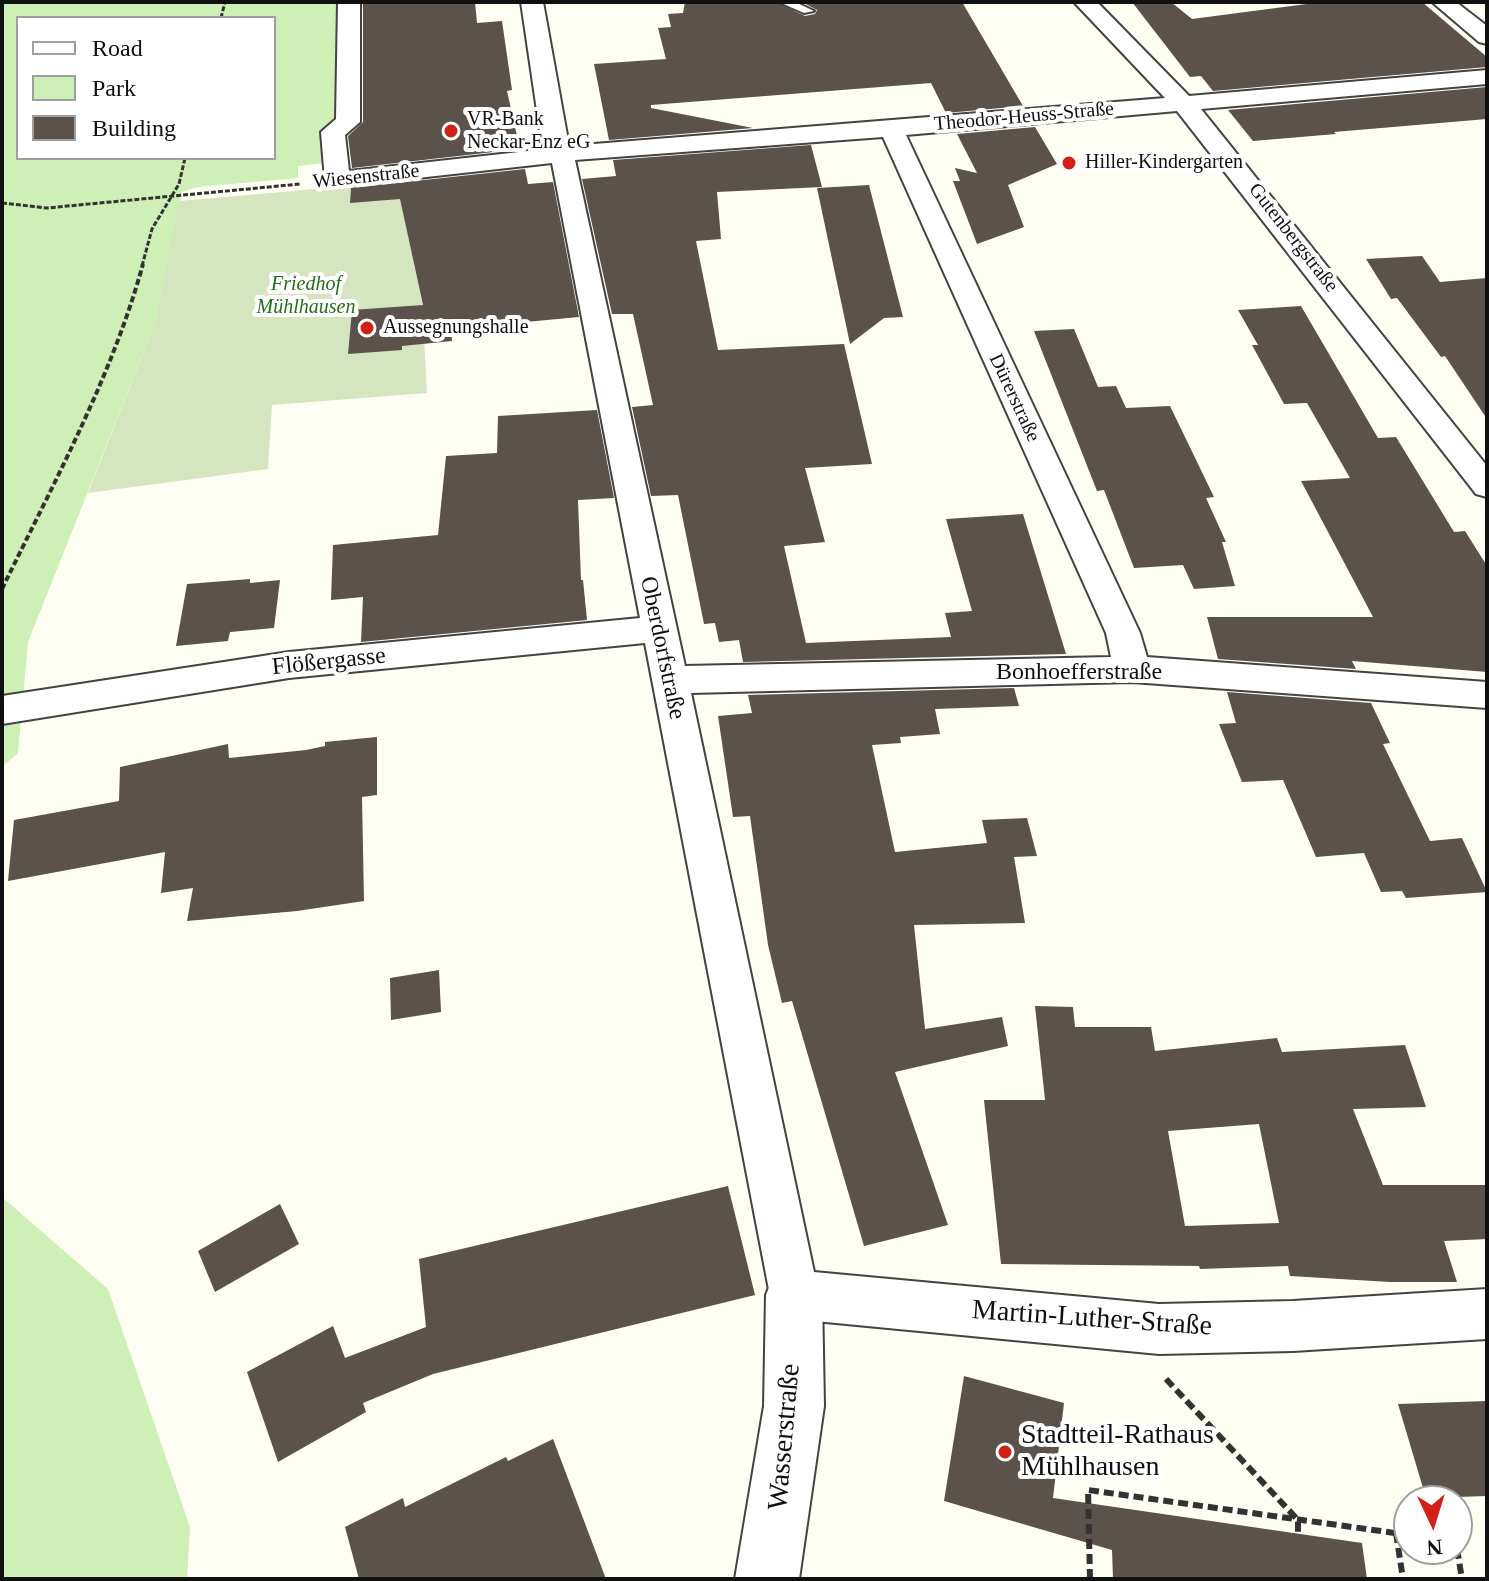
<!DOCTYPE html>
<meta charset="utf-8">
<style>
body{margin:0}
#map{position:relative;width:1489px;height:1581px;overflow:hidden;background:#fffef3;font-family:"Times New Roman",serif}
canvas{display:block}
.frame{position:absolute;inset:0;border:4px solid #101010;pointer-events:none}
.legend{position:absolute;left:16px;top:16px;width:260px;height:144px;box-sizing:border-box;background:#fff;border:2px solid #9f9f9f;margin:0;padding:10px 14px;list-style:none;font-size:24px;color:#101010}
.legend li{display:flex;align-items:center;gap:16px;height:40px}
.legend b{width:40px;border:2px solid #9f9f9f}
.north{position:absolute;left:1393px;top:1485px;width:80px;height:80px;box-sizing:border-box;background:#fff;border:2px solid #9f9f9f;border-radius:50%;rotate:176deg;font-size:22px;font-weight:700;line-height:32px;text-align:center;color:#101010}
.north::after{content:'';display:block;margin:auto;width:28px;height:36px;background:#d12016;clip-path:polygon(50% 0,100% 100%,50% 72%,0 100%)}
</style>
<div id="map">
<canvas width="1489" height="1581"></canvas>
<div class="frame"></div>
<ul class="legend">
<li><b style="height:10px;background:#fff"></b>Road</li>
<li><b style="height:22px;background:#ceefb6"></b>Park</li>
<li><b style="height:22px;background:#5a524b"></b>Building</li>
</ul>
<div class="north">N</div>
</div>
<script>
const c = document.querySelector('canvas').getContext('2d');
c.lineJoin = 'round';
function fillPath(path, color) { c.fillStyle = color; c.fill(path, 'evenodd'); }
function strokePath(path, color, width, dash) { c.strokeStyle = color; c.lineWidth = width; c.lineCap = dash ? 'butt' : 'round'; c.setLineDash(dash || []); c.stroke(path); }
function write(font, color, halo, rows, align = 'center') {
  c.font = font + ' "Times New Roman",serif'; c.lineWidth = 8; c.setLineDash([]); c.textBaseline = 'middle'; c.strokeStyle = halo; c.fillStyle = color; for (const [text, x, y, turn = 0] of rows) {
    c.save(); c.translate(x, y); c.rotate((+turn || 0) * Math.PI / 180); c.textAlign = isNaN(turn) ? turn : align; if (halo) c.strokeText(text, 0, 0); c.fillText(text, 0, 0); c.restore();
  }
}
const green = new Path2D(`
 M2,2H342L340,116L324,163L298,166V178L198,187L182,192L154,326L28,642L18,753L2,767ZM18,18H274V158H18Z
 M2,1197L108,1289L190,1527L187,1579H2Z`);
const cemetery = new Path2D(`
 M397,182L422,302L427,393L272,405L268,469L88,493L154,326L179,201Z`);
const building = new Path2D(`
 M383,2H475L477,23L502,21L512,90L507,91L520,149L352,168L348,136L363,122V3Z
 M685,2H776L805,16L815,14L817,10L802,2H962L1023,106L946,113L931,83L651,105V108L753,128L609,140L594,64L666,59L658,28L671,27L668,14L683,13Z
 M1132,2H1171L1192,19L1322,2H1422L1487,57V67L1213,91L1201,76L1190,77Z
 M1487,87V119L1334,132L1336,134L1253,141L1228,110Z
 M1035,127L1057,164L1008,185L1024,227L977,244L953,181H960L955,168L977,173L957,134Z
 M811,145L822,187L717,192L721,239L696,241L718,350L844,344L872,464L805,468L825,542L784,546L806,643L951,637L945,613L972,611L946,519L1023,514L1066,654L743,662L739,640L719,642L715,623L704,624L678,495L651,496L632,407L653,405L633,314H612L582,179L616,176L613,160Z
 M525,169L528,184L553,182L579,317L451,329L452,341L402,346V350L348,354L352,310L423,305L400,199L350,203L351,188Z
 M869,185L903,317L884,318L850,344L817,188Z
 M1422,256L1440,282L1487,278V419L1445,356L1441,357L1397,298L1391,299L1366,259Z
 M1301,306L1378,438L1396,437L1454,532L1465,531L1487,566V672L1352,661L1356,669L1218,659L1207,617H1373L1301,481L1350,478L1307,403L1284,404L1252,345H1258L1238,310Z
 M1074,329L1098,387L1116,386L1126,408L1170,406L1214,497L1206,498L1226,542H1222L1235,586L1194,589L1183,565L1134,568L1104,490L1097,491L1034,331Z
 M597,410L614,498L578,500L581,580H583L587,620L361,642L363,597L331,600L333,545L438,535L446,456L497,453L498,416Z
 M250,579V583L280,580L274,628L230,632L228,641L176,646L187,584Z
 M1014,688L1019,706L935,709L940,734L900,737L901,743L872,745L895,852L987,843L982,820L1027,818L1037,856L1014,857L1025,923L914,925L925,1029L1002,1017L1008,1046L895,1072L948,1225L864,1246L792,1001L782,1003L768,945L750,816L733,817L718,716L752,713L748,695Z
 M1227,692L1371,703L1390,743L1383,744L1430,841L1462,838L1487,892L1406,898L1402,891L1381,892L1364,853L1316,857L1283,780L1242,782L1219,724L1236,723Z
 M377,737V795L362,797L364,901L297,911L187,921L193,888L161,893L165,852L8,881L14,820L119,801L120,767L228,744L229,758L306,750L325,746V742Z
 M439,970L441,1012L391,1020L390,978Z
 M1035,1006L1073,1007L1075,1027H1151L1155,1051L1277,1038L1282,1052L1405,1045L1426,1107L1353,1109L1383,1185H1487V1239L1444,1241L1457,1282H1390L1290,1276L1288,1266L1200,1269L1199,1266L1001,1264L984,1100H1045ZM1259,1124L1279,1223L1185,1226L1168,1131Z
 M728,1186L755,1295L433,1374L363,1403L366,1412L278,1462L247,1372L333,1326L345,1358L426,1327L419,1259Z
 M280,1204L299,1244L215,1292L198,1251Z
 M964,1376L1064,1403L1053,1498L1362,1543L1367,1579H1113L1112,1550L944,1501Z
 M1487,1401V1496L1426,1498L1398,1404Z
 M553,1439L606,1579H359L345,1527L403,1498L405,1507L506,1457L508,1461Z`);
const pathFar2 = new Path2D(`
 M221,18L225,2
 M2,203L47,208L300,184
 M142,266L152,229L179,184L185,158`);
const pathFar1 = new Path2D(`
 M2,589C53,484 112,377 143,264`);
const path = new Path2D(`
 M1166,1379L1298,1520V1533
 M1396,1533L1403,1579
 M1457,1549L1462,1579
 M1090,1579L1088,1490L1409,1535`);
const service = new Path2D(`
 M779,2H795L814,11L804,13Z`);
const minor = new Path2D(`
 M338,2H360V122L345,135L349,171L546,149L541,138L521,2H543L569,146L1165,98L1074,2H1097L1189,96L1487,70V84L1201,109L1487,466V497L1476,494L1177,111L906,135L1140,633L1147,657L1487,682V708L1132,682L691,693L814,1272L1159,1304L1293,1301L1487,1289V1339L1293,1351L1159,1354L794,1319L777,1312L770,1295L645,643L289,678L2,724V696L289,652L640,618L552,163L337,187L328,185L325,180L321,132L336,119ZM883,137L1106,633L1111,657L685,666L575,160Z
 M1432,2H1456L1487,26V44L1479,42Z`);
const tertiary = new Path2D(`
 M794,1267L814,1275L822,1295L824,1406L799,1579H735L764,1406L766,1295L774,1275Z`);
const markers = [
 [451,131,8,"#d12016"],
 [1069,163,8,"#d12016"],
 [367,328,8,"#d12016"],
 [1005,1452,8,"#d12016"]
];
const farStreetnames = [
 ["Theodor-Heuss-Straße",1024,117,-5],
 ["Wiesenstraße",366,177,-6],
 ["Gutenbergstraße",1293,238,52],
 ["Dürerstraße",1014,398,65]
];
const farPoinames = [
 ["VR-Bank",467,120],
 ["Neckar-Enz eG",467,143],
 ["Hiller-Kindergarten",1085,163],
 ["Aussegnungshalle",383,328]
];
const farParknames = [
 ["Friedhof",306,285],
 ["Mühlhausen",306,308]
];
const streetNames = [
 ["Oberdorfstraße",662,648,78],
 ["Flößergasse",329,662,-6],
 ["Bonhoefferstraße",1079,673]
];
const nearStreetnames = [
 ["Martin-Luther-Straße",1092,1319,4],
 ["Wasserstraße",785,1437,-85]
];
const nearPoinames = [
 ["Stadtteil-Rathaus",1021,1436],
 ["Mühlhausen",1021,1468]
];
fillPath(green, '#ceefb6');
fillPath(cemetery, '#d5e5bf');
fillPath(building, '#5a524b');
strokePath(service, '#434343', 4);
strokePath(minor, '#434343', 4);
strokePath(tertiary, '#434343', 4);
strokePath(pathFar2, '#323232', 3, [5, 2]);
strokePath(pathFar1, '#323232', 4, [6, 3]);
strokePath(path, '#323232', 6, [10, 5]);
fillPath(service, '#fff');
fillPath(minor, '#fff');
fillPath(tertiary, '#fff');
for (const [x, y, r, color] of markers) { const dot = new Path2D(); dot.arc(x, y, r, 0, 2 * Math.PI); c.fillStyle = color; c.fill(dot); strokePath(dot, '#fff', 3); }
write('20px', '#101010', '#fff', farStreetnames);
write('20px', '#101010', '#fff', farPoinames, 'left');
write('italic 20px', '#217017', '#fff', farParknames);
write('24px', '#101010', '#fff', streetNames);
write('28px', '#101010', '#fff', nearStreetnames);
write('28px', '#101010', '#fff', nearPoinames, 'left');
</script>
